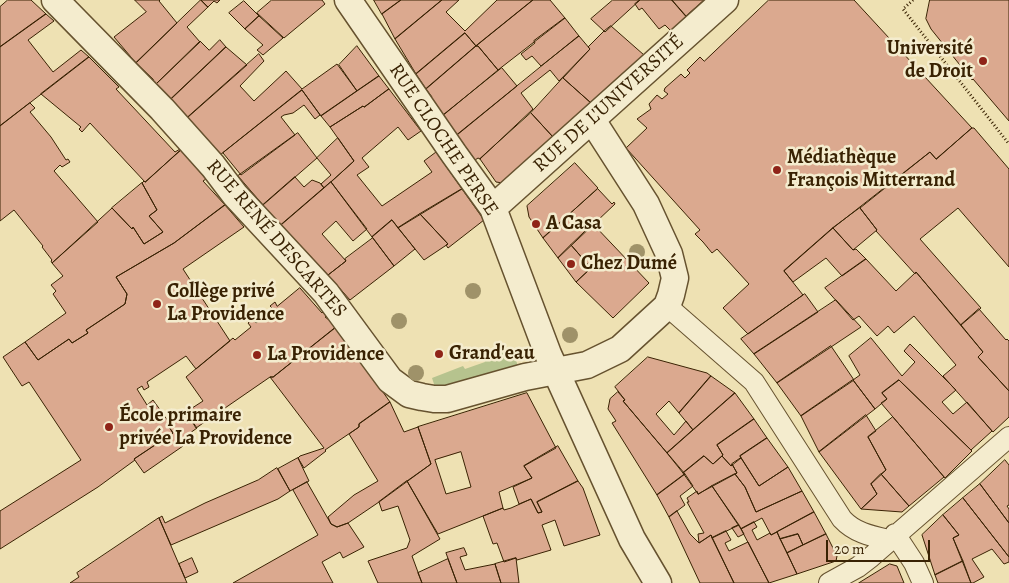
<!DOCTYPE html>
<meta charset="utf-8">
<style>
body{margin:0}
#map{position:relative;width:1009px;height:583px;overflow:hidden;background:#eee1b3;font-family:Alegreya,serif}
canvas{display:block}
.scale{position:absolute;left:826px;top:540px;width:104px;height:22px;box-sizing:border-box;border:2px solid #392203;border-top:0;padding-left:6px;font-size:15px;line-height:18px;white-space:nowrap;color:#392203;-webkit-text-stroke:4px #f4ecce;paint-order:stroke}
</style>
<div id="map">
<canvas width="1009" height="583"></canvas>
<div class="scale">20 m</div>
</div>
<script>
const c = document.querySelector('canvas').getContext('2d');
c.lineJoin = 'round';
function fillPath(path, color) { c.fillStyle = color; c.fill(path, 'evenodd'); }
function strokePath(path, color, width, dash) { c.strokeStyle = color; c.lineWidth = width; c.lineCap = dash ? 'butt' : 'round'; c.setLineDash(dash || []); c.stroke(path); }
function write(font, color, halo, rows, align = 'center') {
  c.font = font + ' Alegreya,serif'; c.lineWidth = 5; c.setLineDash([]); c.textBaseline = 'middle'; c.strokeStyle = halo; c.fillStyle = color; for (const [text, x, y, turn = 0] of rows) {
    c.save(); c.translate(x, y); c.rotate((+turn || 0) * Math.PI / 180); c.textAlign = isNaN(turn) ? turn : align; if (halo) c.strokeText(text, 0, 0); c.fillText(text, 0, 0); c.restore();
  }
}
const green = new Path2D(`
 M508,349L510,355L514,353L519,370L438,396L432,378L463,366L465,369L485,362L483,357Z`);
const building = new Path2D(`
 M8,0H31L46,14L0,47V7Z
 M135,0H160L159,1L177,23L136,63L114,37L146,12Z
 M201,0L208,7L187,27L200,42L155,85L153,79L136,63Z
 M201,0H220L217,3L214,1L208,7Z
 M272,0H322L325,4L284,38L257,13Z
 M374,0H401L382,14Z
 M401,0H442L395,39L382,14Z
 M442,0H459L446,12L465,31L497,0H533L476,46L465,33L416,74L395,39Z
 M533,0H550L565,18L498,70L478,46H476Z
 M613,0H640L605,32L591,19Z
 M640,0H672L686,16L671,31L665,25L659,29L642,8L639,10L635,4Z
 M672,0H704L686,16Z
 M769,0H854L972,128L936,159L930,152L833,228L784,271L803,295L748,334L723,308L749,284L717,249L712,253L703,242L695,234L700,230L626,148L647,128L637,119L651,109L649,104L657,95L662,99L668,94L664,91L665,88L681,74L685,78L690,73L687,70L700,57L704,61Z
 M930,0H1009V121L973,79L972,80L931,29L926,19Z
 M244,1L259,16L245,29L229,13Z
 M46,14L54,21L28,40L53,72L81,50L89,57L0,126V47Z
 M259,16L283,38L263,55L257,50L263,45L245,29Z
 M565,18L579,36L541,66L532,56L526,60L521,54L535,43L534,41Z
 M611,26L644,55L591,103L563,78L590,49L588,47L604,31Z
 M465,33L476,46L426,89L416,74Z
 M579,36L590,49L559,81L550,70L521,93L533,109L480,159L478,158L475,160L457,135Z
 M220,40L226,47L170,100L155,85L200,41L209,50Z
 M357,46L379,76L357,91L339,65Z
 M476,46H478L498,70L441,117L429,98L432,97L426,89Z
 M226,47L247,65L187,118L170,100Z
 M259,54L264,61L240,86L254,101L286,71L302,89L337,64L357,91L321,116L302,90L220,155L187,118Z
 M89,57L119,87L116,89L175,152L180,149L181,150L145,182L90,123L82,132L79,129L81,127L41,94Z
 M502,68L517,86L457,135L441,117Z
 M379,76L389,89L364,107L363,106L330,127L321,116Z
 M563,78L591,103L553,137L531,113Z
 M389,89L421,131L408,140L398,127L362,158L369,167L357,175L382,206L432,172L424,161L436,152L462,189L398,228L392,220L372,237L331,182L354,161L330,127L363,106L364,107Z
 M302,90L320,115L315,119L304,105L293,113L284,115L281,117L295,135L241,175L223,153Z
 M30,103L35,108L30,112L51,137L66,160L68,159L70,162L62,167L60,165L54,171L98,222L52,263L51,261L52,260L42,247L43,246L14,210L0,221V126Z
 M531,113L553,137L503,183L496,182L480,159Z
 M972,128H974L1009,169V267L958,208L920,239L981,308L961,325L916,272L915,274L876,231L877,230L860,208L930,152L936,159Z
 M298,133L317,158L263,205L238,176Z
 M338,138L354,161L324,188L321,184L331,175L317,158Z
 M181,150L206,179L203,181L225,205L174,243L116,277L127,294L125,304L86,330L88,333L72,343L69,339L38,360L25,342L66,313L53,294L56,291L51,285L63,276L52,263L112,208L132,229L133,227L144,244L163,232L149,216L157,210L142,183L144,181L145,182Z
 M575,163L598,188L543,238L529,217L527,206Z
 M295,177L304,187L312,180L320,183L324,188L281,225L263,205Z
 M331,182L367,229L353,241L336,221L322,234L346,261L328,275L281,225Z
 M142,183L157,210L149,216L163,232L144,244L133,227L132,229L112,208Z
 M462,189L484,220L448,248L446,245L448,244L420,214Z
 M598,189L612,204L614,202L615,204L558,258L543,238Z
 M225,205L244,227L183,269L230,341L196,369L186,356L147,382L149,387L144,390L142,386L137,389L147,405L153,400L171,425L169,427L173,433L134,459L135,460L98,487L0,549V511L81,460L29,382L22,386L3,357L25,342L38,360L69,339L72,343L88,333L86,330L125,304L127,294L116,277L174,243Z
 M860,208L877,230L853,250L833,228Z
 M420,214L448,244L424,260L398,228Z
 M392,220L415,249L394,266L372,237Z
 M593,224L649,283L613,318L576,282L591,268L571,245Z
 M833,228L853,250L856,249L866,259L842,276L826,258L793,282L784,271Z
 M373,238L394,266L350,300L328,275L346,261L345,259Z
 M571,245L591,268L576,282L558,258Z
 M866,259L896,291L916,272L983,352L978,357L1009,391V417L993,432L943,376L956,365L914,316L894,333L888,326L877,336L859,316L853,320L825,288Z
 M300,288L322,313L323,312L326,316L325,317L332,322L335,328L273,377H270L196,428L186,412L203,401L186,377L233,338L235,340L251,327L248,323L253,319L256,323L273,309L270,306L275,302L277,306Z
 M805,294L818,312L754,354L741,339Z
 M836,300L861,327L777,383L754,354Z
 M979,309L1006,340L1007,339L1009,341V391L978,357L983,352L961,325Z
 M335,328L347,341L390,402L359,424V427L325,450L326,451L304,468L298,458L300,456L324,448L270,377H273Z
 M871,338L902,376L915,362L904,351L910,344L956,390L942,402L953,414L967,402L992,431L971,450L899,380L882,393L887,399L875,409L853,380L860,375L849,356Z
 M831,346L854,380L801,416L777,383Z
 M648,357L707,373L711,376L679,413L669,401L656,414L674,435L686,421L693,430L667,453L623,401L625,400L615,387Z
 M711,376L735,393L693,430L679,413Z
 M853,380L875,409L819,452L801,416Z
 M899,380L972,451L945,478L881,403L887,399L882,393Z
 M618,392L625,400L623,401L685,474L657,495L612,423L616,421L608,409L610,399Z
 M527,393L556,448L524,466L532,478L499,492L503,508L438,534L407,481L431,464L418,427ZM461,452L471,487L446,494L435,460Z
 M735,393L754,419L717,445L723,455L713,464L704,456L683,473L667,453Z
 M390,402L404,432L418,427L431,464L379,502L348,523L337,527L331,524L328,517L354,495L378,481L349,434L359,427V424Z
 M187,414L197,428L179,441L183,446L144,473L134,459L173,433L169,427Z
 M866,415L876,431L868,437L886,470L871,484L877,494L861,509L819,452Z
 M893,417L944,477L909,506L881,474L886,470L868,437Z
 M754,419L767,438L740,456L741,458L731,466L722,456L723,455L717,445Z
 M767,438L788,467L759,486L740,456Z
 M558,446L578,481L537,502L542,512L538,513L531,499L519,504L513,487L532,478L524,466Z
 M704,456L713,464L722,456L731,466L732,464L737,473L698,494L683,473Z
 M298,458L309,481L290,491L278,469Z
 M741,458L759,486L788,467L802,491L756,512L745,487L735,474L737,473L732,464Z
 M1005,460L1009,465V505L1007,506L1009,509V523L980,484Z
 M277,468L290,491L278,499L171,545L159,518L162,516L165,523L205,503L258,480Z
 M685,474L693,486L680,496L685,505L669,517L657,495Z
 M735,474L745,487L756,512L802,491L814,512L771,535L762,518L741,529L712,486Z
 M881,474L909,506L902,512L861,509L877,494L871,484Z
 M407,481L440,539L412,556L422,583H378L368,561L407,548L410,540L398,506L382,511L379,502Z
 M578,481L583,488L600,535L564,546L555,520L542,525L551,550L517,560L516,558L504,562L497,543L493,544L483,516L503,508L504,510L511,508L531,499L538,513L542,512L537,502Z
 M307,482L331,524L337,527L348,523L364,547L343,558L340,552L322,562L333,583H233L318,535L293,490Z
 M980,484L1009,523V557L963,498Z
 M712,486L739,525L712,538L711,535L699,543L698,534L704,533L687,502H689L687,498L697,491L698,494Z
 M963,498L1009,557V562L1004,564L992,549L972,559L984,577L973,583H971L953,538L959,535L943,515Z
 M677,511L690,534L699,543L711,535L734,583H700L669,517Z
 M814,512L826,534L803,545L798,534L780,539L777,532Z
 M943,515L959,535L953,538L963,561L935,575L922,535Z
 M159,518L187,583H70L79,577L77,573Z
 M754,522L757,527L752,530L757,540L770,533L771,535L777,532L797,574L769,583L741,529Z
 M739,525L744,534L738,537L732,528Z
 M726,531L731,540L725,543L729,551L748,542L769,583H734L712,538Z
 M798,534L803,545L787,553L780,539Z
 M826,534L837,556L836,561L797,574L787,553Z
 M464,548L467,555L460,557L465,570L495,564L501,583H457L446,553Z
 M192,558L198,572L185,578L179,564Z
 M516,558L519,583H501L495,564Z
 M448,559L457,583H422L418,573Z
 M963,561L971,583H938L935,575Z
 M890,564L897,566L904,583H859Z`);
const path = new Path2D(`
 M913,0L903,9L1009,144`);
const pedestrian = new Path2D(`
 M667,306L754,382L842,519C855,533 871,536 889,540
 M895,534L914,563L923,583
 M829,583L858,567L871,557L1009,437`);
const minor = new Path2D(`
 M55,0L162,109L213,166L235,195L326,293L390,380L409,394L422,397L434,399H447L525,377L587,365L620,349L667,306L671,295L675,278L669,254L646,204L592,120
 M348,0L454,154L493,208L548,354L632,539L658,583
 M493,208L725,0`);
const trees = [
 [637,252],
 [473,291],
 [399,321],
 [570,335],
 [416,373]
];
const markers = [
 [983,61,5,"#8f2418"],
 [777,170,5,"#8f2418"],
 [536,224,5,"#8f2418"],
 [571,264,5,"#8f2418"],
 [157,304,5,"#8f2418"],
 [439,354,5,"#8f2418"],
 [257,355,5,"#8f2418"],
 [109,427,5,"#8f2418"]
];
const poiNames = [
 ["Université",973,49,"right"],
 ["de Droit",973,72,"right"],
 ["Médiathèque",787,158],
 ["François Mitterrand",787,181],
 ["A Casa",546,224],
 ["Chez Dumé",581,264],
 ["Collège privé",167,292],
 ["La Providence",167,315],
 ["Grand'eau",449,354],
 ["La Providence",267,355],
 ["École primaire",119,416],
 ["privée La Providence",119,439]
];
const streetNames = [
 ["RUE DE L'UNIVERSITÉ",609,104,-42],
 ["RUE CLOCHE PERSE",443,140,56],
 ["RUE RENÉ DESCARTES",276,239,49]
];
fillPath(green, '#b6c38e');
fillPath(building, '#dba98f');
strokePath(building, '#392203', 1);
strokePath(pedestrian, '#66522f', 22);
strokePath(minor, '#66522f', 29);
strokePath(path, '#392203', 3, [1, 2.5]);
strokePath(pedestrian, '#f4ecce', 20);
strokePath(minor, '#f4ecce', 26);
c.fillStyle = '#9f9269';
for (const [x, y] of trees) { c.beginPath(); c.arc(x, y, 8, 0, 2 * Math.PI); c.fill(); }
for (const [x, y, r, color] of markers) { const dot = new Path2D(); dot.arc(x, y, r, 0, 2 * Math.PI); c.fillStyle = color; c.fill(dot); strokePath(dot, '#f4ecce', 2); }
write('bold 20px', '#392203', '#f4ecce', poiNames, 'left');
write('20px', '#392203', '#f4ecce', streetNames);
</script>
